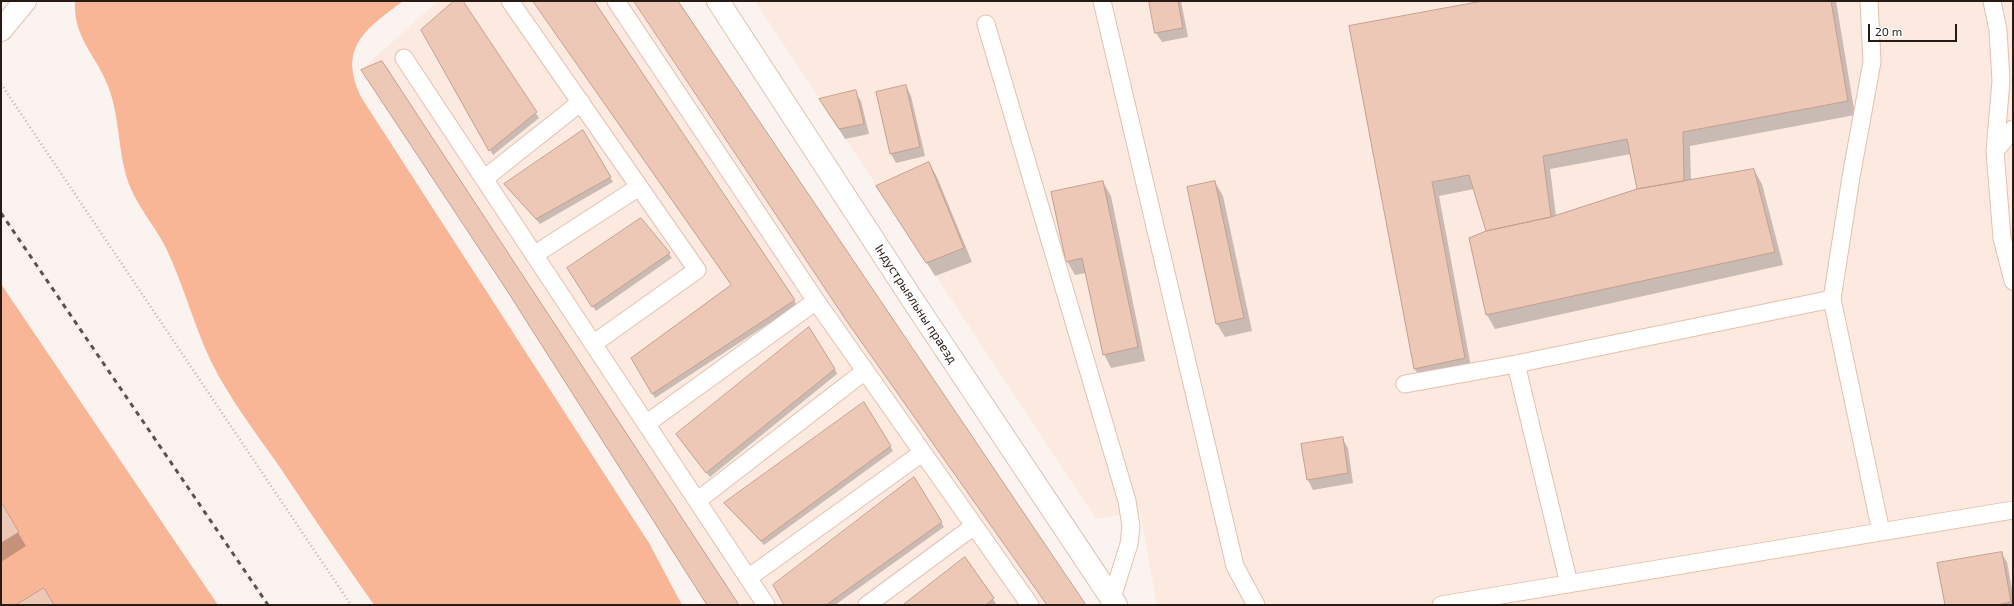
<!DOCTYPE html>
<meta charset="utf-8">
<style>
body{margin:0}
#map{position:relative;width:2014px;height:606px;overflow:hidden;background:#fbf3f0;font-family:"Exo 2",sans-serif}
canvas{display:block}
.frame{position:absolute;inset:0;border:2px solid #281a14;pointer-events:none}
.scale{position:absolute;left:1868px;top:24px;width:89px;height:18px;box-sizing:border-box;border:2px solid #281a14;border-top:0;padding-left:5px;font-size:12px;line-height:14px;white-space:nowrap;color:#281a14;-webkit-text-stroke:3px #fff;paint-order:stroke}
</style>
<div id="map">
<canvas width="2014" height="606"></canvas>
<div class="frame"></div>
<div class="scale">20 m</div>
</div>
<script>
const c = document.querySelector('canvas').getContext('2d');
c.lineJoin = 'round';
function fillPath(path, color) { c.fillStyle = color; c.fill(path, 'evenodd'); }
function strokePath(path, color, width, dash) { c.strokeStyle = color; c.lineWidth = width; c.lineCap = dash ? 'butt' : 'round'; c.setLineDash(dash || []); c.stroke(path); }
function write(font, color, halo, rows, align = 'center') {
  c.font = font + ' "Exo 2",sans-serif'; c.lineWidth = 3; c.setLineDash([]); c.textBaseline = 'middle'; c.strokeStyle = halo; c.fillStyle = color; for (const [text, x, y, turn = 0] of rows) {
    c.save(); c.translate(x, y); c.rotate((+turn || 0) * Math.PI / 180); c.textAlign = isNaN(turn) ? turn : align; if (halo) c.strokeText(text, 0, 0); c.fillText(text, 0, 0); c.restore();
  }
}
const built = new Path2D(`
 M438,1H678L1086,605H707L506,289L361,70Z
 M755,1H2013V605H1157L1140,511L1096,519Z`);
const green = new Path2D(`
 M75,1H403C379,20 347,38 353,73C354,81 358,90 361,97L649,543L682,605H374C342,559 310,513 279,466C258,436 236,407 218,375C196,335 186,290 166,248C156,228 140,210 131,189C117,156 121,119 108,86C96,55 73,38 75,1Z
 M1,284L218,605H1Z`);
const shadow = new Path2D(`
 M456,1H462L539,118L493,155L422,30Z
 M534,1H593L797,305L655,398L632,358L732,286Z
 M1150,1H1181L1188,37L1162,42L1156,33Z
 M1488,1H1836L1855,115L1690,146L1691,181L1754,170L1762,184L1783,265L1495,329L1487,315L1470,239L1488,231L1474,189L1439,196L1472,372L1423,383L1415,369L1350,27ZM1631,154L1638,190L1556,216L1550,169Z
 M906,86L911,96L925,156L896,163L891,154Z
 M855,92L861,101L869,134L845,139L826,109Z
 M582,131L613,182L540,224L505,184Z
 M929,163L937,177L972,262L935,276L877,186Z
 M1103,182L1111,196L1145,361L1111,368L1104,354L1086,273L1075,275L1067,261Z
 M1215,182L1223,196L1252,331L1225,337L1217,324Z
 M641,219L672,258L596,311L571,273Z
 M835,369L837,374L710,477L680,439Z
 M864,403L893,451L764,545L725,504Z
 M1342,438L1348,448L1353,483L1313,490L1308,480Z
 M914,479L944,527L835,605H785Z
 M1,504L26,546L1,562Z
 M2001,553L2007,562L2013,594V605H1946Z
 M965,558L993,599L996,604L994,605H905Z`);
const building = new Path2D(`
 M454,1H463L537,112L489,151L421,30Z
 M533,1H594L795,300L652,394L631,358L731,285Z
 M634,1H678L1086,605H1047L848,323Z
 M1149,1H1178L1183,28L1155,33Z
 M1483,1H1831L1848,101L1683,132L1684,181L1637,189L1627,139L1543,156L1551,217L1486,231L1469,175L1432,182L1465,358L1414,369L1349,26Z
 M382,61L739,605H707L506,289L361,70Z
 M906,85L920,147L890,154L876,92Z
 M856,90L864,124L839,129L819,99Z
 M583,130L611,177L536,219L504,184Z
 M929,162L964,248L926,263L876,186Z
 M1754,169L1775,252L1486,315L1469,238L1486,231L1551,217L1637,189Z
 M1103,181L1138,347L1103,355L1082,258L1066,262L1051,192Z
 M1215,181L1244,318L1216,324L1187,187Z
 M641,218L670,253L592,307L567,268Z
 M809,327L835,369L706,473L676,434Z
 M864,402L891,446L761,541L724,503Z
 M1343,437L1348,473L1307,480L1301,444Z
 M914,477L942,522L826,605H784L773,585Z
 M1,502L19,532L1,543Z
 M2002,552L2011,602L1997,605H1945L1937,563Z
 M965,557L994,598L986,605H903Z
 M44,588L54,605H16Z`);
const path = new Path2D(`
 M1,84L351,605`);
const service = new Path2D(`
 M510,1L697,270L593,344
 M616,1L816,301L1030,605
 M1102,1L1235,566L1256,605
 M1992,1L1998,30L2001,81L1995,151L2002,238L2013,281
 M986,24L1127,501L1131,526L1129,544L1112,598
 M404,58L766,605
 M1995,151L2013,129
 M484,179L581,102
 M534,255L639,187
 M1832,299L1851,177L1872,62L1869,1
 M1516,364L1832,299L1881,532
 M1405,384L1516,364L1569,584
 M646,424L816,301
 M697,501L865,371
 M748,578L922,453
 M867,605L974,526
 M1441,605L2013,510`);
const minor = new Path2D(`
 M718,1L912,299L1116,605
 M1,30L25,1`);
const rail = new Path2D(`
 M1,213L268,605`);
const streetNames = [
 ["Індустрыяльны праезд",916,304,57]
];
fillPath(built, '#fce9e0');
fillPath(green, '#f8b696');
fillPath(shadow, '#0003');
fillPath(building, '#eec8b6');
strokePath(building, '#c5a08f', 1);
strokePath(service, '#e5c0ad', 19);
strokePath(minor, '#e5c0ad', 24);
strokePath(path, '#bcb2ae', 2.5, [1, 3]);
strokePath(service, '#fff', 17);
strokePath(minor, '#fff', 22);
strokePath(rail, '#5f524d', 3, [5, 5]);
write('13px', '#281a14', '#fff', streetNames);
</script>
